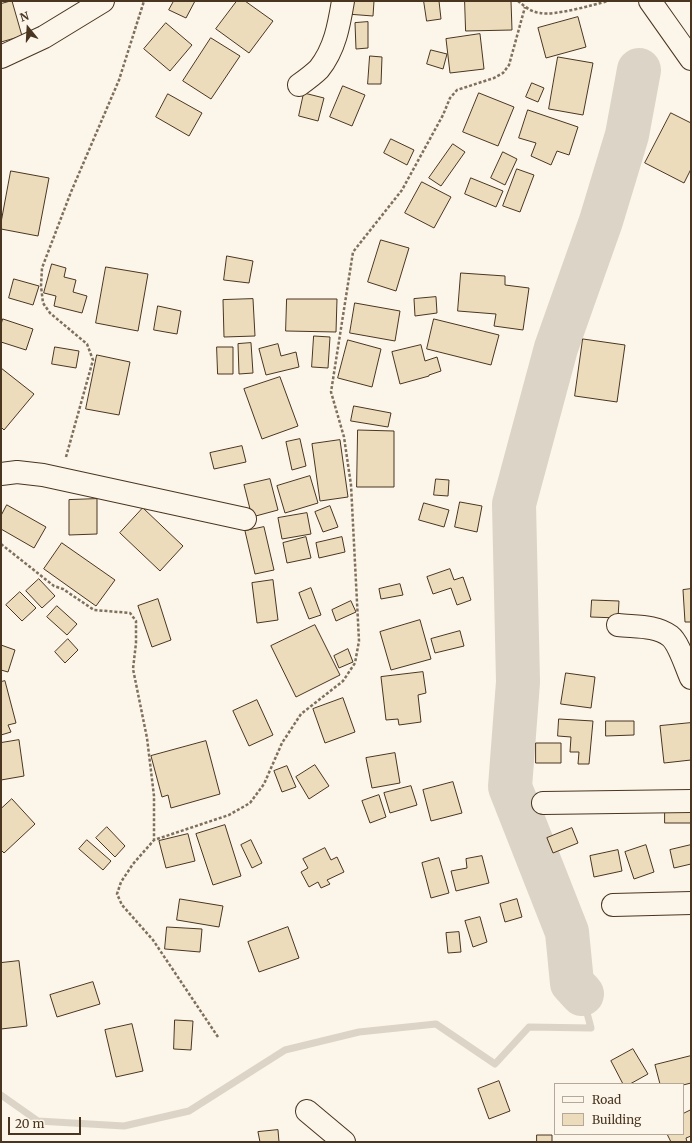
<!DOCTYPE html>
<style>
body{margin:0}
#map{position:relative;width:692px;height:1143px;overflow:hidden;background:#fbf6e9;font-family:Merriweather,serif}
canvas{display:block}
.frame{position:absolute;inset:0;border:2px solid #4a3520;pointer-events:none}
.legend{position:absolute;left:554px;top:1083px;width:130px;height:52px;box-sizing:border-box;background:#fbf6e9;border:1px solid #b4a999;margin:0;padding:5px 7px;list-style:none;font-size:12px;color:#4a3520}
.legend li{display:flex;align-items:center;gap:8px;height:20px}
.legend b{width:20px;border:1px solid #b4a999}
.north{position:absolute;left:8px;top:8px;width:40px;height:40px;-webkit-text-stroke:3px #fbf6e9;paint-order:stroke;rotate:342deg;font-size:11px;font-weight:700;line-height:16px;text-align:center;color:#4a3520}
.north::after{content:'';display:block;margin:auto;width:14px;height:18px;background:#4a3520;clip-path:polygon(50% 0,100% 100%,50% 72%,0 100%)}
.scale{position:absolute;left:8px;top:1117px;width:73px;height:18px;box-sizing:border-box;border:2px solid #4a3520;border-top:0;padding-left:5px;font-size:12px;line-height:14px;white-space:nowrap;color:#4a3520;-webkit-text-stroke:3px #fbf6e9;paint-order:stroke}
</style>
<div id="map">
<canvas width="692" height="1143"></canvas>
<div class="frame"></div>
<ul class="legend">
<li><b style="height:5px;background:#fbf6e9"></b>Road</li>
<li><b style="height:11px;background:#ecdcbc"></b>Building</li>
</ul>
<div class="north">N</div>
<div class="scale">20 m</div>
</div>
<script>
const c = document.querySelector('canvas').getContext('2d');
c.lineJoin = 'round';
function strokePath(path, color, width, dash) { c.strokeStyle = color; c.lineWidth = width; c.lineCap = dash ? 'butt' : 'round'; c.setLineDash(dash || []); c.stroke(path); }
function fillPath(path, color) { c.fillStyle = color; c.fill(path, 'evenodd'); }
const stream = new Path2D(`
 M1,1095L38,1121L124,1126L189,1111L285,1050L359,1032L436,1024L495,1064L529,1027L591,1028L582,994`);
const river = new Path2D(`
 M582,994L572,983L567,932L510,787L518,682L514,504L556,348L601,221L627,135L639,70`);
const building = new Path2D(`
 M12,1L22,36L1,42V4Z
 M174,1H195L186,18L169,10Z
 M237,1H245L273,21L249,53L216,29Z
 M348,1H374L373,16L347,14Z
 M424,1H439L441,19L427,21Z
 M465,1H511L512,30L466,31Z
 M578,17L586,47L546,58L538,28Z
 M368,22V48L356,49L355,23Z
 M166,23L192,45L170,71L144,49Z
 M480,34L484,69L450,73L446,39Z
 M211,38L240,56L211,99L183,81Z
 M431,50L447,54L443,69L427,64Z
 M370,56L382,57L381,84H368Z
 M558,57L593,63L583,115L549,109Z
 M532,83L544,88L538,102L526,97Z
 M343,86L365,95L352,126L330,117Z
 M304,93L324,98L318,121L299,116Z
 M479,93L514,107L498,146L463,132Z
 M168,94L202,113L189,136L156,117Z
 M528,110L578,127L569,155L557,151L551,165L531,156L536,143L519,138Z
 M671,113L691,123V169L684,183L645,163Z
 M391,139L414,150L407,165L384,153Z
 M453,144L465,152L441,186L429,178Z
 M503,152L517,159L505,185L491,178Z
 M517,169L534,175L520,212L503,206Z
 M11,171L49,178L38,236L1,229V223Z
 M471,178L503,191L496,207L465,194Z
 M422,182L451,197L434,228L405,213Z
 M381,240L409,248L396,291L368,282Z
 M227,256L253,261L249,283L224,280Z
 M52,264L66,268L64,277L76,280L73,292L87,296L82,313L54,306L56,296L44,293Z
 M106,267L148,274L138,331L96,323Z
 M461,273L505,276V285L529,288L523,330L494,326L496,314L458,311Z
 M14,279L39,286L33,305L9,298Z
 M436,297L437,313L415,316L414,299Z
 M253,299L255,336L224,337L223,300Z
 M287,299H337L336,332L286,331Z
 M355,303L400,311L395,341L350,333Z
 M158,306L181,311L177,334L154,330Z
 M3,319L33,329L26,350L1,342V325Z
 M434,319L499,335L491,365L427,349Z
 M314,336L330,337L328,368L312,367Z
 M583,339L625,345L617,402L575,396Z
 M348,340L381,349L372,387L338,378Z
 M251,343L253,373L239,374L238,344Z
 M278,344L281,356L296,352L299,367L266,375L259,349Z
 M421,345L425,361L437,357L441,371L429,375V376L400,384L392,352Z
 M55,347L79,351L76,368L52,364Z
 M217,347H233V374H218Z
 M97,355L130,362L119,415L86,409Z
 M1,368L34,394L4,430L1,427Z
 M280,377L298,426L262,439L244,389Z
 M354,406L391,413L388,427L351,421Z
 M358,430L394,431V487H357Z
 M300,439L306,466L292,470L286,442Z
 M340,440L348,497L320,501L312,444Z
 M242,446L246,462L214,469L210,453Z
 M310,476L318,503L285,513L277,486Z
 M270,479L278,510L252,517L244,485Z
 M436,479L449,480L448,496L434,495Z
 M97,499V534L69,535V500Z
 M460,502L482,506L477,532L455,527Z
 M424,503L449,510L444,527L419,520Z
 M7,505L46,527L34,548L1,529V516Z
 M330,506L338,527L323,532L315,512Z
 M143,508L183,546L160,571L120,533Z
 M307,513L311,534L282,539L278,518Z
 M264,527L274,570L255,574L245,531Z
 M306,537L311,558L287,563L283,543Z
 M342,537L345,552L319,558L316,543Z
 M62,543L115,580L96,606L44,569Z
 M450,569L454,580L463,577L471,600L457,605L451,588L433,594L427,577Z
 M39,579L55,596L42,608L26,591Z
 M273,580L278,620L257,623L252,583Z
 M400,584L403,595L381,599L379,589Z
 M311,588L321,615L309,619L299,593Z
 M691,589V622H685L683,590Z
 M20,592L36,608L22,621L6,605Z
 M158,599L171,640L152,647L138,606Z
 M592,600L619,601L618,618L591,617Z
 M351,601L356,612L336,621L332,610Z
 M57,606L77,624L67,635L47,617Z
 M420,620L431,659L391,670L380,632Z
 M315,625L340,675L296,697L271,646Z
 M460,631L464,646L435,653L431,639Z
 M68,639L78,650L65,663L55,652Z
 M1,645L15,650L8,672L1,670Z
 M348,649L353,662L339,668L334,656Z
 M423,672L426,693L418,695L421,722L399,725L398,719L386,720L381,677Z
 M566,673L595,677L591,708L561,704Z
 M5,681L16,723L8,725L11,732L1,735V682Z
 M343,698L355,732L325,743L313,709Z
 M257,700L273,735L249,746L233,711Z
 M559,719L593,721L589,764H578L579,752H570L571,737L558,736Z
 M606,721H634V735L606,736Z
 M691,723V760L664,763L660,726Z
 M19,740L24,776L1,780V743Z
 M206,741L220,794L171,808L168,795L162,797L151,756Z
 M536,743H561V763H536Z
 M395,753L400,783L372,788L366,758Z
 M315,765L329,786L309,799L296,777Z
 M287,766L296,787L282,792L274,771Z
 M453,782L462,813L431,821L423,790Z
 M411,786L417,805L390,813L384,793Z
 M379,795L386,817L370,823L362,801Z
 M12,799L35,824L4,853L1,850V809Z
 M665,806L691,807V823H665Z
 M225,825L241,876L213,885L196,834Z
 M107,827L125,846L115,857L96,838Z
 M572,828L578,843L553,853L547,838Z
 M188,834L195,861L166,868L159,841Z
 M87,840L111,861L103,870L79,849Z
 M251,840L262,863L252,868L241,845Z
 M646,845L654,872L634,879L625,852Z
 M691,845V864L674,868L670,850Z
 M325,848L331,860L337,857L344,872L327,880L330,884L321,888L318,882L309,887L301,872L308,868L303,859Z
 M618,850L622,871L594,877L590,856Z
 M482,856L489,883L456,891L451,871L467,868L466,859Z
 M439,858L449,893L431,898L422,863Z
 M180,899L223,906L219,927L177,920Z
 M517,899L522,917L505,922L500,904Z
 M480,917L487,942L473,947L465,921Z
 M167,927L202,929L200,952L165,949Z
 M288,927L299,958L259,972L248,942Z
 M459,932L461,952L448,953L446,933Z
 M19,961L27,1026L1,1029V963Z
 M93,982L100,1004L57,1017L50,995Z
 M175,1020L193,1021L191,1050L174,1049Z
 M132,1024L143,1071L116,1077L105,1030Z
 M633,1049L648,1074L630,1084H623L611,1061Z
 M691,1056V1083L683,1085V1084H660L655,1065Z
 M499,1081L510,1111L489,1119L478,1089Z
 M691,1110V1136L686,1138L687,1142H671L667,1134H683V1114Z
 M278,1130L279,1142H260L258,1132Z
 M537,1135H552V1142H537Z`);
const path = new Path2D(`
 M518,1C524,6 531,12 540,13C554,16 593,5 608,1
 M66,457L93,360L87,344L50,313L43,303L41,286L42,268L71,192L119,80L144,1
 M1,544L54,586L63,589L94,610L130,613L136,621V643L133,669L147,738L154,796V840
 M218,1037L153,940L122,905L117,894L121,882L133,864L154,840L229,815L250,803L264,784L282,743L301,714L343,681L355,663L359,641L351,485L344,437L331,392L353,252L402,190L443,115L450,98L457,90L494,78L503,73L509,65L525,7`);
const minor = new Path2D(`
 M1,57L44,37L103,1
 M299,85C306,80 313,75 319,69C335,49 339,25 343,1
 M1,474L17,472L43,475L245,519
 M618,625C635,627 656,625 670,636C679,643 686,667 691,678
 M543,803L691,801
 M613,905L691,903
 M307,1111L344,1142`);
const tertiary = new Path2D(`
 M650,1L691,59`);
strokePath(stream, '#dcd4c6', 7);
strokePath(river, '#dcd4c6', 44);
fillPath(building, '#ecdcbc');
strokePath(building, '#4a3520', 1);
strokePath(minor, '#4a3520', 24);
strokePath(tertiary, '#4a3520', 24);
strokePath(path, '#7f6f5c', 2.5, [3, 2]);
strokePath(minor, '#fbf6e9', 22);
strokePath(tertiary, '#fbf6e9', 22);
</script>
